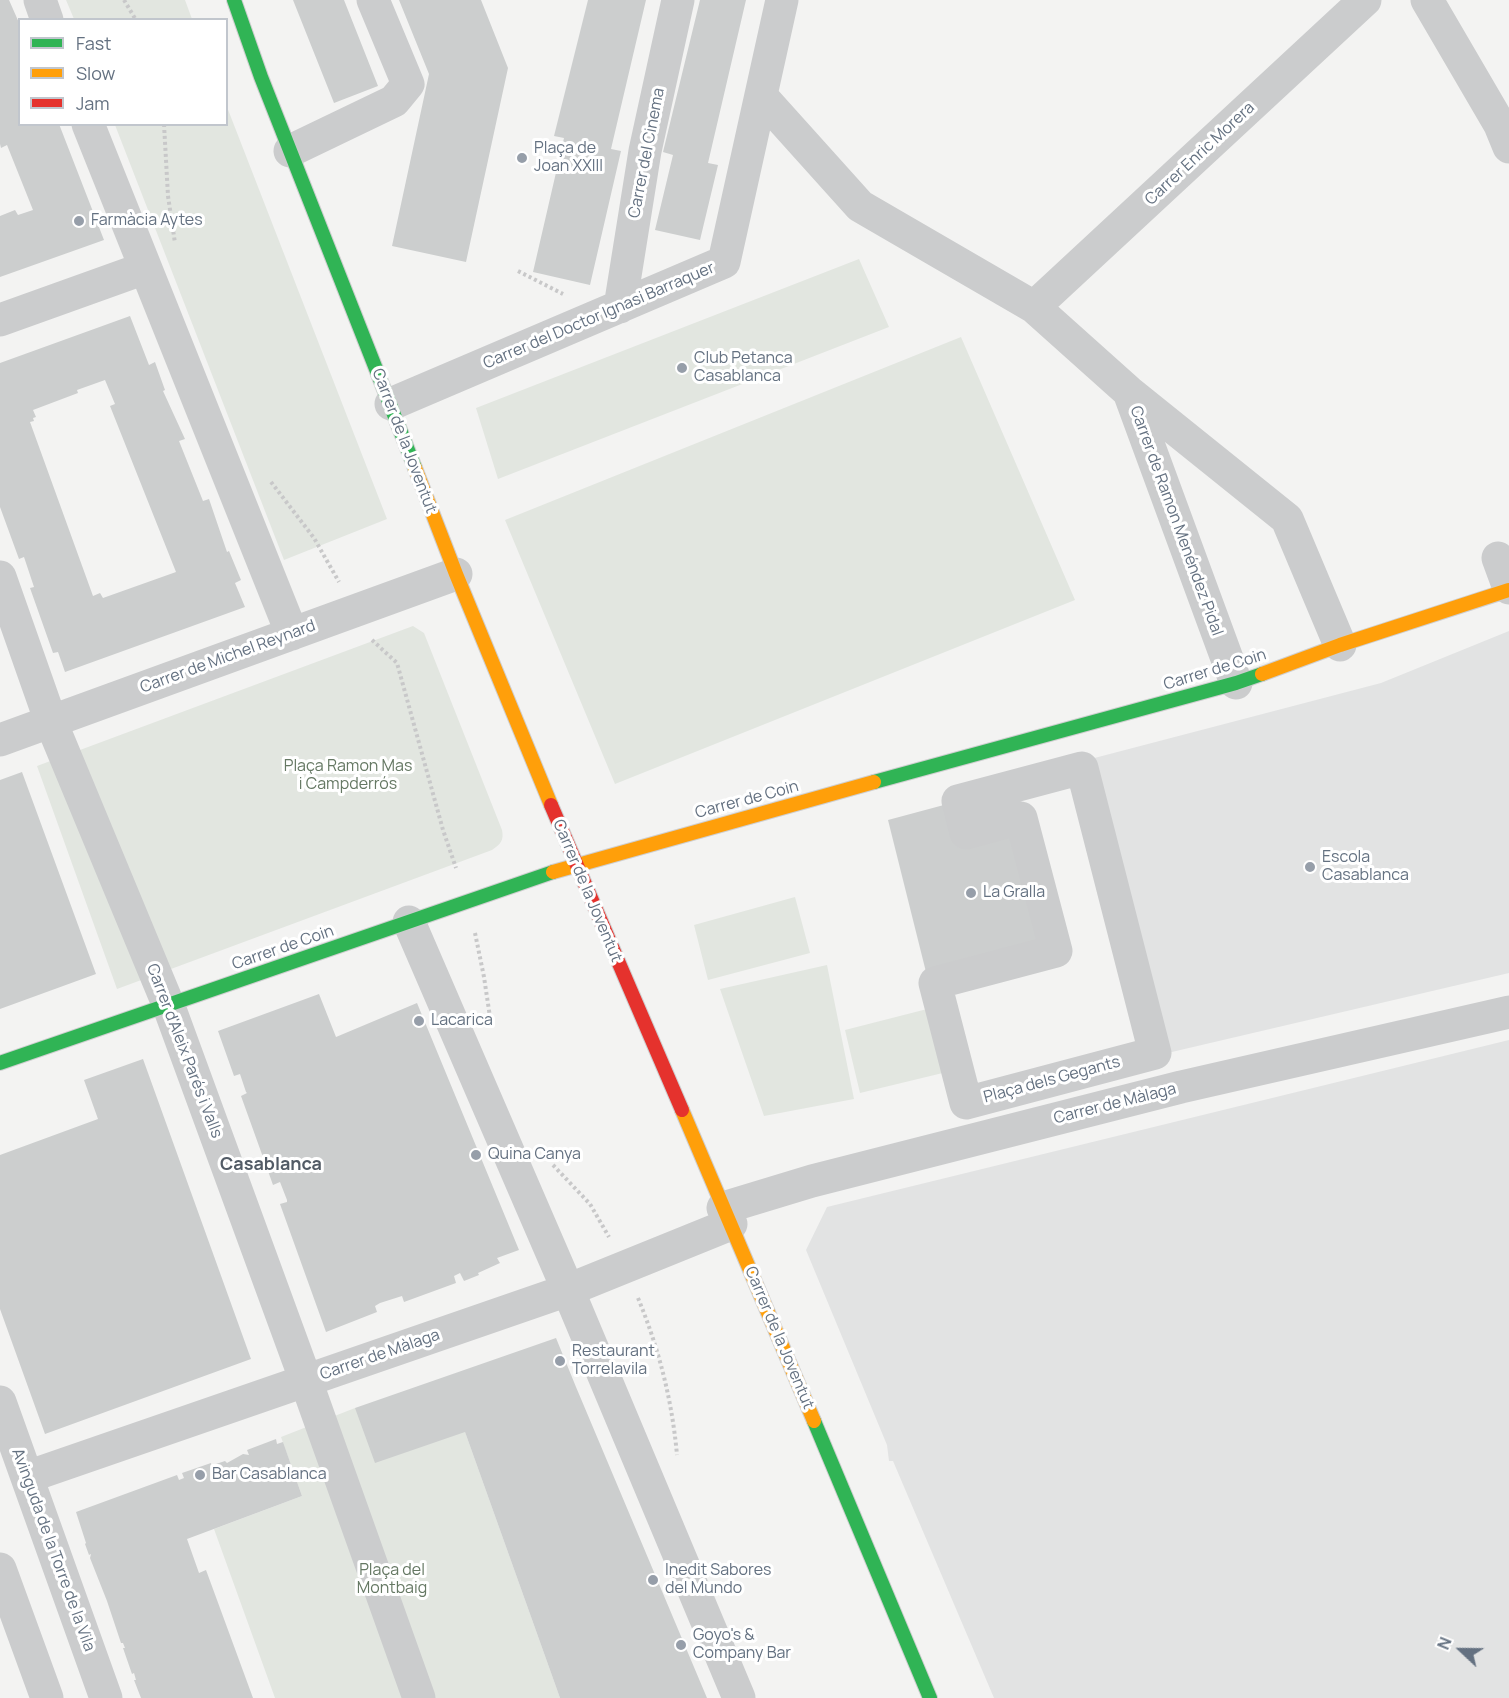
<!DOCTYPE html>
<meta charset="utf-8">
<style>
body{margin:0}
#map{position:relative;width:1509px;height:1698px;overflow:hidden;background:#f3f3f2;font-family:Manrope,sans-serif}
canvas{display:block}
.legend{position:absolute;left:18px;top:18px;width:210px;height:108px;box-sizing:border-box;background:#fff;border:2px solid #c1c6cd;margin:0;padding:8px 10px;list-style:none;font-size:18px;color:#647181}
.legend li{display:flex;align-items:center;gap:12px;height:30px}
.legend b{width:30px;border:2px solid #c1c6cd}
.north{position:absolute;left:1431px;top:1620px;width:60px;height:60px;-webkit-text-stroke:4px #fff;paint-order:stroke;rotate:292deg;font-size:16px;font-weight:700;line-height:24px;text-align:center;color:#647181}
.north::after{content:'';display:block;margin:auto;width:21px;height:27px;background:#647181;clip-path:polygon(50% 0,100% 100%,50% 72%,0 100%)}
</style>
<div id="map">
<canvas width="1509" height="1698"></canvas>
<ul class="legend">
<li><b style="height:8px;background:#30b455"></b>Fast</li>
<li><b style="height:8px;background:#ff9f0a"></b>Slow</li>
<li><b style="height:8px;background:#e5322d"></b>Jam</li>
</ul>
<div class="north">N</div>
</div>
<script>
const c = document.querySelector('canvas').getContext('2d');
c.lineJoin = 'round';
function fillPath(path, color) { c.fillStyle = color; c.fill(path, 'evenodd'); }
function strokePath(path, color, width, dash) { c.strokeStyle = color; c.lineWidth = width; c.lineCap = dash ? 'butt' : 'round'; c.setLineDash(dash || []); c.stroke(path); }
function write(font, color, halo, rows, align = 'center') {
  c.font = font + ' Manrope,sans-serif'; c.lineWidth = 6; c.setLineDash([]); c.textBaseline = 'middle'; c.strokeStyle = halo; c.fillStyle = color; for (const [text, x, y, turn = 0] of rows) {
    c.save(); c.translate(x, y); c.rotate((+turn || 0) * Math.PI / 180); c.textAlign = isNaN(turn) ? turn : align; if (halo) c.strokeText(text, 0, 0); c.fillText(text, 0, 0); c.restore();
  }
}
const built = new Path2D(`
 M1509,631V973L1159,1055L1083,761L1381,683Z
 M1509,1040V1698H994L893,1461H889L887,1445L806,1250L827,1207Z`);
const green = new Path2D(`
 M66,0H185L192,19H74Z
 M227,107L387,519L284,560L115,125L226,124Z
 M859,259L889,327L498,479L476,408Z
 M961,337L1075,600L615,784L505,520Z
 M413,626L424,633L502,830C504,840 501,844 492,850L117,989L37,766Z
 M795,897L810,953L708,980L694,925Z
 M827,965L854,1099L764,1116L720,989Z
 M935,1007L951,1071L860,1093L845,1030Z
 M355,1408L465,1432L560,1698H275L214,1529L302,1496L281,1437Z`);
const building = new Path2D(`
 M0,0H9L20,25V124H59L104,240L0,277V216L15,210L18,215L33,210L7,145L1,148L0,144Z
 M293,0H344L378,86L334,103Z
 M399,0H481L508,68L466,262L392,246L429,74Z
 M588,0H646L611,149L621,151L590,285L533,272L564,138L554,136Z
 M700,0H746L708,163L718,165L700,240L655,230L673,155L663,152Z
 M130,316L149,365L155,362L165,390L163,391L185,439L179,441L203,501L209,499L227,552L229,551L241,580L235,583L245,607L65,672L58,652L53,653L30,588L34,587L24,557L19,559L0,507V363ZM105,380L115,404L110,406L176,572L103,598L100,593L93,596L30,422L34,421L33,418L36,417L33,410L78,393L77,390Z
 M22,772L96,974L0,1009V780Z
 M955,802L1017,826L1050,948L929,984L888,820Z
 M319,994L336,1037L417,1003L519,1250L497,1258L500,1263L478,1273L479,1275L464,1281L460,1273L454,1276L456,1283L404,1302L402,1296L380,1303L375,1306L377,1312L326,1332L280,1204L287,1202V1200L280,1182L273,1185L241,1096L247,1093L246,1092L240,1074L234,1076L218,1031Z
 M143,1059L251,1359L45,1434L0,1309V1155L98,1119L84,1080Z
 M556,1338L576,1387L707,1698H560L465,1432L375,1463L355,1408Z
 M276,1439L277,1444L283,1442L302,1496L187,1539L199,1573L206,1570L253,1698H141L134,1680H136L134,1673L132,1674L123,1648H125L123,1643H121L107,1601L90,1558L91,1554L89,1555L85,1544L86,1543L76,1512L177,1475L179,1480L184,1478L182,1473L211,1463L212,1468L216,1464L225,1461L227,1463L243,1454L249,1455L247,1450Z`);
const path = new Path2D(`
 M124,0L136,20
 M164,124L168,196L175,243
 M518,271L563,294
 M271,482L314,538L339,582
 M372,640L397,663L443,830L456,868
 M475,933L484,977L490,1017
 M553,1165L590,1204L609,1237
 M638,1298C659,1349 672,1400 677,1455`);
const street = new Path2D(`
 M40,0L47,20
 M1427,0L1500,125L1509,147
 M762,97L860,206L1034,307L1129,392L1287,519L1340,645
 M88,124L292,634
 M290,151L394,101L408,84L373,0
 M620,307L645,151L678,0
 M1034,307L1365,0
 M0,320L145,268
 M1129,392L1236,683
 M391,404L724,262L782,0
 M1498,558L1509,588
 M0,577L51,722L168,1004L306,1381L419,1698
 M0,740L456,574
 M1082,768L1155,1053L966,1103L935,983L1056,951L1021,818L966,833L958,801Z
 M409,922L568,1290L739,1698
 M723,1208L812,1181L1181,1087L1509,1012
 M0,1402L106,1698
 M27,1477L568,1290L731,1224
 M0,1569L47,1698`);
const fast = new Path2D(`
 M234,0L261,77L415,468
 M874,782L1236,683L1262,674
 M0,1063L553,872
 M814,1421L930,1698`);
const slow = new Path2D(`
 M415,468L456,574L551,805
 M1262,674L1340,645L1509,590
 M553,872L874,782
 M682,1110L814,1421`);
const jam = new Path2D(`
 M551,805L682,1110`);
const markers = [
 [522,158,6,"#969ea9"],
 [79,221,6,"#969ea9"],
 [682,368,6,"#969ea9"],
 [1310,867,6,"#969ea9"],
 [971,893,6,"#969ea9"],
 [419,1021,6,"#969ea9"],
 [476,1155,6,"#969ea9"],
 [560,1361,6,"#969ea9"],
 [200,1475,6,"#969ea9"],
 [653,1580,6,"#969ea9"],
 [681,1645,6,"#969ea9"]
];
const poiNames = [
 ["Plaça de",534,149],
 ["Joan XXIII",534,167],
 ["Farmàcia Aytes",91,221],
 ["Club Petanca",694,359],
 ["Casablanca",694,377],
 ["Escola",1322,858],
 ["Casablanca",1322,876],
 ["La Gralla",983,893],
 ["Lacarica",431,1021],
 ["Quina Canya",488,1155],
 ["Restaurant",572,1352],
 ["Torrelavila",572,1370],
 ["Bar Casablanca",212,1475],
 ["Inedit Sabores",665,1571],
 ["del Mundo",665,1589],
 ["Goyo's &",693,1636],
 ["Company Bar",693,1654]
];
const streetNames = [
 ["Carrer del Cinema",647,153,-79],
 ["Carrer Enric Morera",1200,154,-43],
 ["Carrer del Doctor Ignasi Barraquer",599,316,-23],
 ["Carrer de la Joventut",404,441,69],
 ["Carrer de Ramon Menéndez Pidal",1176,521,70],
 ["Carrer de Michel Reynard",228,657,-20],
 ["Carrer de Coin",1215,670,-17],
 ["Carrer de Coin",747,800,-15],
 ["Carrer de la Joventut",587,891,67],
 ["Carrer de Coin",283,948,-19],
 ["Carrer d'Aleix Parés i Valls",184,1051,69],
 ["Plaça dels Gegants",1052,1080,-15],
 ["Carrer de Màlaga",1115,1104,-14],
 ["Carrer de la Joventut",779,1338,67],
 ["Carrer de Màlaga",380,1355,-19],
 ["Avinguda de la Torre de la Vila",53,1550,70]
];
const parkNames = [
 ["Plaça Ramon Mas",348,767],
 ["i Campderrós",348,785],
 ["Plaça del",392,1571],
 ["Montbaig",392,1589]
];
const neighbourhoodNames = [
 ["Casablanca",271,1165]
];
fillPath(built, '#e2e3e3');
fillPath(green, '#e2e6e0');
fillPath(building, '#cccece');
strokePath(fast, '#cfcfd0', 16);
strokePath(slow, '#cfcfd0', 16);
strokePath(jam, '#cfcfd0', 16);
strokePath(path, '#c8c8c9', 4, [3, 3]);
strokePath(street, '#cbcccd', 33);
strokePath(fast, '#30b455', 14);
strokePath(slow, '#ff9f0a', 14);
strokePath(jam, '#e5322d', 14);
for (const [x, y, r, color] of markers) { const dot = new Path2D(); dot.arc(x, y, r, 0, 2 * Math.PI); c.fillStyle = color; c.fill(dot); strokePath(dot, '#fff', 2); }
write('16px', '#647181', '#fff', poiNames, 'left');
write('16px', '#647181', '#fff', streetNames);
write('16px', '#657863', '#fff', parkNames);
write('bold 18px', '#525b66', '#fff', neighbourhoodNames);
</script>
